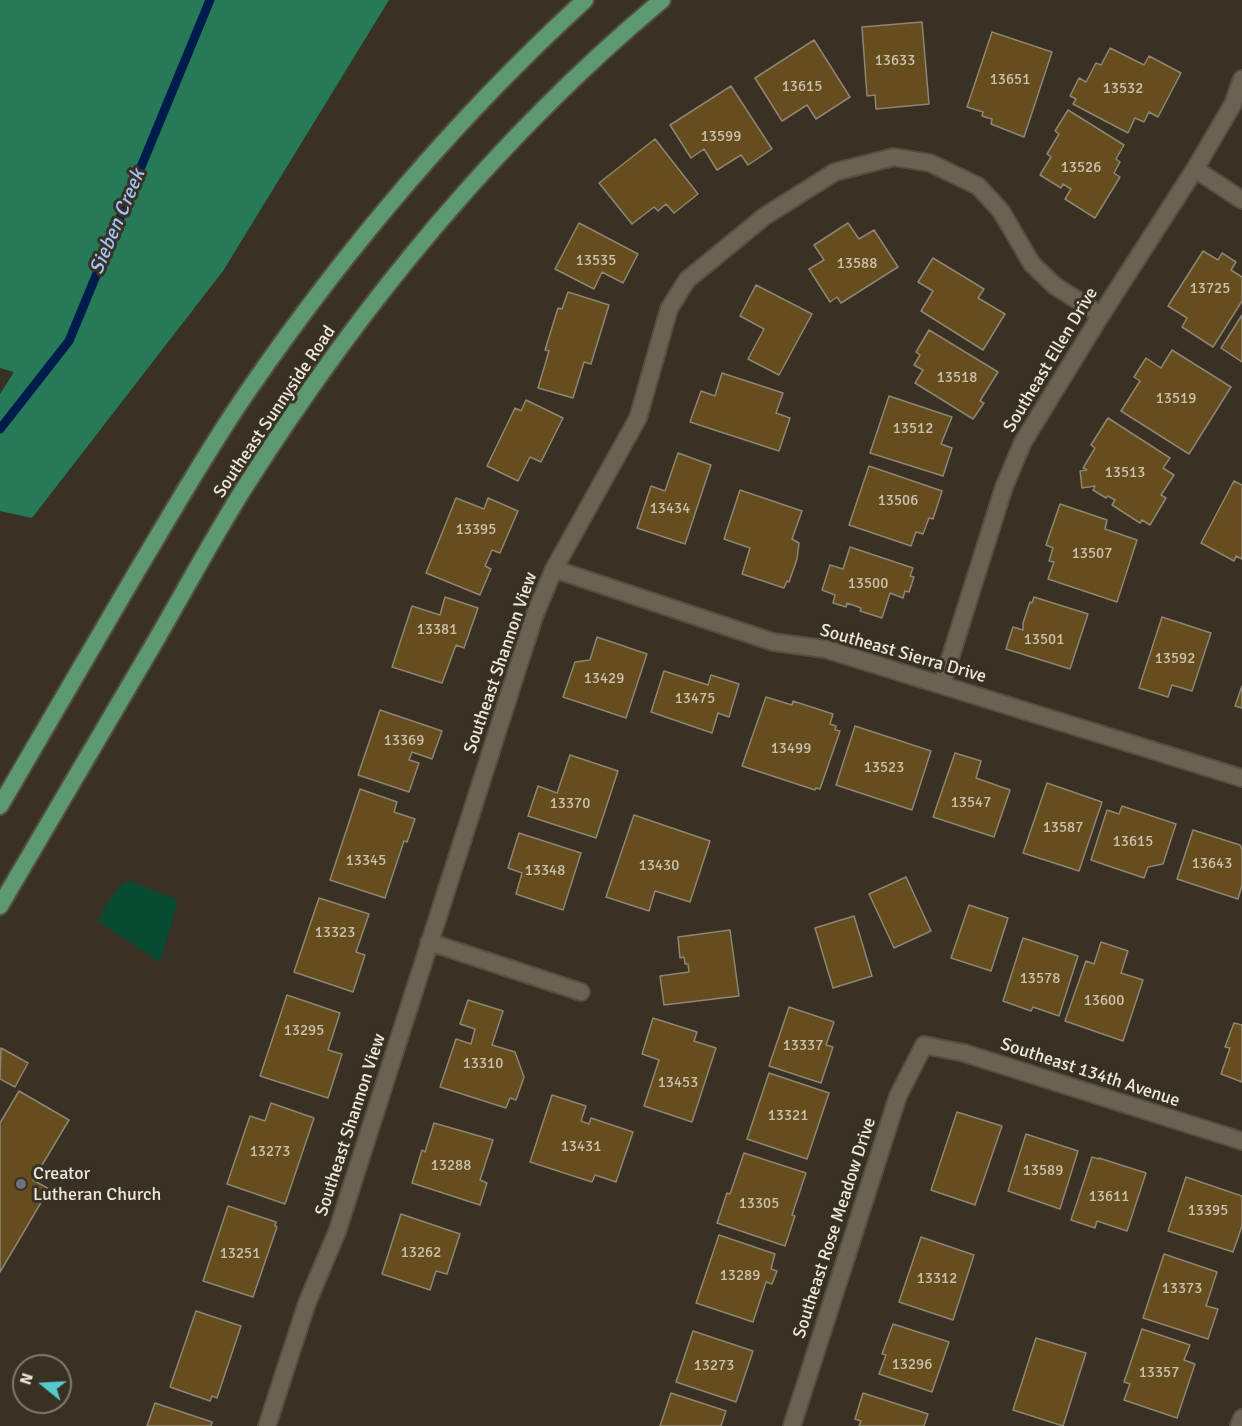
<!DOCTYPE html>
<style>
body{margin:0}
#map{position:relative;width:1242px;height:1426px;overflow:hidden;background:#393123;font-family:Signika,sans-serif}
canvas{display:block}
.north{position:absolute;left:12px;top:1354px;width:60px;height:60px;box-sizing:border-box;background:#393123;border:2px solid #817a6e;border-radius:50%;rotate:288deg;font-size:16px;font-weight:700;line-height:24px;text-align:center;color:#ece7df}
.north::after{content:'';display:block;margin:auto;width:21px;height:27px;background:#52ccd0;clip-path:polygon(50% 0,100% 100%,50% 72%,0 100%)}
</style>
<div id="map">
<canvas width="1242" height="1426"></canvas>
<div class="north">N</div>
</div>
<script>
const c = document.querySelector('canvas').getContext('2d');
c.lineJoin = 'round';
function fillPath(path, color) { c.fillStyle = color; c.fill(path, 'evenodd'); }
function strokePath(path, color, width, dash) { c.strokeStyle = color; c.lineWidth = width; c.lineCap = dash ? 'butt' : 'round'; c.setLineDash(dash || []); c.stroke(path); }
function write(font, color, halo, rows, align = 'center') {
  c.font = font + ' Signika,sans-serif'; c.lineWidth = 6; c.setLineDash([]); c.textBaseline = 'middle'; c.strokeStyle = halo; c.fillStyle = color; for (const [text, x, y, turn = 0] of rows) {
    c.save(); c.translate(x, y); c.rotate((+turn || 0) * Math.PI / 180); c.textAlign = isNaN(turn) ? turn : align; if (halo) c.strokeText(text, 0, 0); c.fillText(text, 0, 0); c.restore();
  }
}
const green = new Path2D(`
 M129,881L176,899L177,904L160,962L98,921C106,907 114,888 129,881Z`);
const forest = new Path2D(`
 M0,0H389L223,271L32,518L0,511V394L14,372L0,368Z`);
const stream = new Path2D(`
 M0,429L69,341L210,0`);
const building = new Path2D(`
 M922,22L929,104L876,109L875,95L867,96L862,27Z
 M992,32L1052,52L1024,137L991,124L992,119L982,116L983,112L967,107Z
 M814,40L850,97L816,119L807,105L782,121L755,78Z
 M1110,48L1144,65L1149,56L1181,73L1158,117L1149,112L1144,122L1135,118L1128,133L1073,104L1076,99L1070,96L1079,78L1086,82L1096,63L1101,65Z
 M731,86L772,149L748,165L741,155L717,170L704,149L691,158L670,125Z
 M1068,110L1124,145L1116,159L1120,162L1114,173L1120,177L1095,218L1065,199L1071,189L1063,184L1061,188L1040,175L1051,157L1047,154L1059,134L1055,131Z
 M655,139L698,194L674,213L666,204L658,211L654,207L632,224L599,183Z
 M579,223L638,254L623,283L602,272L594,289L555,269Z
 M848,223L859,239L874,230L898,267L841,303L837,297L830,302L809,269L824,260L814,245Z
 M1203,251L1218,260L1222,253L1236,262L1231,270L1242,277V301L1213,347L1182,327L1187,318L1168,306Z
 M933,258L984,289L978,298L1005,314L983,350L921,311L933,291L918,282Z
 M756,285L812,314L779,375L748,359L764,329L740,316Z
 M568,292L609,305L591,364L584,362L573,398L538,388L549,351L545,350L558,308L562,309Z
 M1242,315V362L1221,348Z
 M929,330L998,372L980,401L984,403L973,419L915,383L923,370L914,365L920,355L916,352Z
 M1172,350L1231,387L1189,454L1121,411L1140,381L1134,377L1146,358L1161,368Z
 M722,373L783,393L776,413L790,418L779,451L690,422L701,391L715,396Z
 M889,396L952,417L941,444L952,448L943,476L870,453Z
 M526,400L563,418L541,462L530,457L518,481L487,466L515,408L521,411Z
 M1108,418L1170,458L1163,468L1174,475L1161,495L1166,498L1150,525L1142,520L1140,523L1112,505L1115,500L1108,496L1106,498L1093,490L1095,486L1082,488L1080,471L1087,470L1083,468L1095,448L1091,445Z
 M678,453L711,465L685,544L637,528L651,486L665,491Z
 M869,466L942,491L933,519L929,518L923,534L916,532L911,546L849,525Z
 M1234,481L1242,485V559L1236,556L1234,561L1201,543Z
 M740,490L802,511L792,539L799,543L797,559L789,582L787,581L784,588L742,574L750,548L724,539Z
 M456,498L484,509L488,498L518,511L500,553L492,550L485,566L491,569L480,595L426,573Z
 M1060,504L1107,520L1105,529L1137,540L1117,602L1048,579L1054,562L1049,561L1053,548L1046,545Z
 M850,547L913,568L910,576L914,577L909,592L905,591L903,598L890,593L882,618L860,611L861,608L847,603L846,607L833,603L835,595L822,590L830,565L843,569Z
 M445,597L478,608L464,648L456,645L442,683L392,667L412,606L440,615Z
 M1034,597L1088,614L1070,669L1006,649L1013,627L1023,630V623L1030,602L1032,603Z
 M1162,617L1211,633L1192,691L1172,685L1168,697L1139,688Z
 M597,637L647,654L626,718L563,697L575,662L590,660Z
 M664,671L708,685L711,675L739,684L729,717L718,713L712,733L651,712Z
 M1242,686V708L1235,706Z
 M766,697L792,705L793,701L833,714L830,724L836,726L835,730L840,731L820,789L816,788L815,790L742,766Z
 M380,710L442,731L432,759L412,752L409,760L419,763L409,792L358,775Z
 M855,726L931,751L912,810L836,785Z
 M955,753L981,761L976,778L1010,790L994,837L933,817Z
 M570,755L618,771L596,838L528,816L538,786L557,793Z
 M1047,783L1102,802L1079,871L1023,853Z
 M360,789L397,802L394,812L415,819L407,842L404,841L385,898L330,880Z
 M1122,806L1176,824L1163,864L1148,867L1144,878L1091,860L1107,810L1119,814Z
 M634,815L710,841L690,902L655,891L649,911L606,897Z
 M1193,830L1240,845L1242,850V885L1238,899L1177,879Z
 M519,833L581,853L563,910L516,894L522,873L508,868Z
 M906,877L931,931L894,948L869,894Z
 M319,898L369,914L356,952L365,955L353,992L294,972Z
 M969,905L1008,918L991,971L951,958Z
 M854,916L872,976L833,988L815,928Z
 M730,930L739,996L664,1005L660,976L689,972L688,964H685L684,957L680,958L678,937Z
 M1023,938L1078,956L1059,1016L1033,1007L1031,1011L1003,1001Z
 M1101,942L1128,951L1121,973L1143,980L1123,1041L1065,1021L1086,961L1094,964Z
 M287,995L340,1013L328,1050L342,1054L328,1098L260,1076Z
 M468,1000L503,1011L492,1045L515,1052L524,1077L516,1100L510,1098L506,1108L440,1087L456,1039L471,1044L475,1029L460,1024Z
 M789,1007L834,1022L826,1045L833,1047L821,1083L769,1066Z
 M653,1018L697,1032L694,1041L716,1048L692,1122L644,1106L659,1060L642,1054Z
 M1234,1023L1242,1025V1082L1221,1074L1230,1048L1225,1047Z
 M1,1048L28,1063L15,1087L0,1079Z
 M769,1073L829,1093L807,1159L747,1139Z
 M19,1091L69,1120L33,1180L49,1189L0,1272V1123Z
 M552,1095L586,1106L581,1121L589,1124L591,1118L633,1132L616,1182L595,1175L592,1182L530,1162Z
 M271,1103L314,1118L285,1204L227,1184L250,1116L265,1121Z
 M957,1112L1002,1126L975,1205L931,1190Z
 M434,1123L493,1140L480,1180L487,1183L480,1205L412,1183L422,1150L425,1152Z
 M1026,1134L1078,1151L1060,1209L1008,1191Z
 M744,1153L806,1173L792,1215L795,1216L785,1246L717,1223L727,1193L730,1194Z
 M1092,1157L1099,1159V1158L1146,1173L1127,1231L1097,1221L1095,1228L1071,1220Z
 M1186,1177L1242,1196V1226L1233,1252L1168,1231Z
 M228,1206L276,1222L275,1226L277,1227L253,1297L203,1281Z
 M401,1214L460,1234L447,1274L436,1271L430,1290L382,1274Z
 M719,1235L775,1254L771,1269L777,1271L772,1284L766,1282L753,1322L696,1303Z
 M921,1237L974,1255L953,1320L899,1302Z
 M1164,1254L1217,1272L1206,1306L1218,1309L1208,1339L1143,1318Z
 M196,1311L241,1326L217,1398L212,1396L210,1401L170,1387Z
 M893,1324L949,1342L932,1392L879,1374L886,1355L882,1354Z
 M1142,1329L1190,1345L1184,1360L1195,1364L1177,1418L1124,1400L1130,1384L1124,1382Z
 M693,1331L753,1351L736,1402L676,1382Z
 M1036,1338L1086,1353L1063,1426L1013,1410Z
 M671,1393L726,1411L721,1426H660Z
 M863,1393L928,1414L924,1426H859L861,1421L855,1419Z
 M155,1403L212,1422L211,1426H147Z`);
const minor = new Path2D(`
 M1195,169L1242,200
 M554,569L773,642L825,649L1242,778
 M942,684L1004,487L1023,442L1101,315L1195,169L1233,104L1242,79
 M429,942L581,992
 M267,1426L307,1303L337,1232L535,614L554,569L638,418L669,309L687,280L765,216L835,172L894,157L930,163L978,186L1001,211L1032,264L1055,286L1101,315
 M792,1426L898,1096L924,1045L964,1053L1242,1141
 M1239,1426L1242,1418`);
const primary = new Path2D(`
 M0,806C46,727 92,649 137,571C173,511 208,449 248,391C345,250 458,116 585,0
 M0,906C51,819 102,733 152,647C183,594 211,541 243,490C358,308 497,138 662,0`);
const markers = [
 [21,1184,6,"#6b7280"]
];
const numberNames = [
 ["13633",895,61],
 ["13651",1010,80],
 ["13615",802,87],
 ["13532",1123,89],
 ["13599",721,137],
 ["13526",1081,168],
 ["13535",596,261],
 ["13588",857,264],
 ["13725",1210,289],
 ["13518",957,378],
 ["13519",1176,399],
 ["13512",913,429],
 ["13513",1125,473],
 ["13506",898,501],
 ["13434",670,509],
 ["13395",476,530],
 ["13507",1092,554],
 ["13500",868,584],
 ["13381",437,630],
 ["13501",1044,640],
 ["13592",1175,659],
 ["13429",604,679],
 ["13475",695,699],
 ["13369",404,741],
 ["13499",791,749],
 ["13523",884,768],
 ["13547",971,803],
 ["13370",570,804],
 ["13587",1063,828],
 ["13615",1133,842],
 ["13345",366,861],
 ["13643",1212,864],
 ["13430",659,866],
 ["13348",545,871],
 ["13323",335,933],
 ["13578",1040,979],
 ["13600",1104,1001],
 ["13295",304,1031],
 ["13337",803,1046],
 ["13310",483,1064],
 ["13453",678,1083],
 ["13321",788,1116],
 ["13431",581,1147],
 ["13273",270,1152],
 ["13288",451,1166],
 ["13589",1043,1171],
 ["13611",1109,1197],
 ["13305",759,1204],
 ["13395",1208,1211],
 ["13262",421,1253],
 ["13251",240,1254],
 ["13289",740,1276],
 ["13312",937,1279],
 ["13373",1182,1289],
 ["13296",912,1365],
 ["13273",714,1366],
 ["13357",1159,1373]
];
const streetNames = [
 ["Southeast Ellen Drive",1051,360,-59],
 ["Southeast Sunnyside Road",275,412,-56],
 ["Southeast Sierra Drive",903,654,16],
 ["Southeast Shannon View",501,663,-71],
 ["Southeast 134th Avenue",1090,1073,18],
 ["Southeast Shannon View",351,1125,-72],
 ["Southeast Rose Meadow Drive",835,1228,-72]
];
const poiNames = [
 ["Creator",33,1174],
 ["Lutheran Church",33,1195]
];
const waterNames = [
 ["Sieben Creek",118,222,-67]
];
fillPath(green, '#064b32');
fillPath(forest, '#277a58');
strokePath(stream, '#001c4c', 9);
fillPath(building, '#664d1d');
strokePath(building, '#8e8575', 1.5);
strokePath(minor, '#554f43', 20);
strokePath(primary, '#554f43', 20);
strokePath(minor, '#6b6253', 16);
strokePath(primary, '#5c9870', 16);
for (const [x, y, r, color] of markers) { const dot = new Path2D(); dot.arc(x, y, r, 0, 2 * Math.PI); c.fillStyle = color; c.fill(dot); strokePath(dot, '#393123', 2); }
write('15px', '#cac0ae', null, numberNames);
write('18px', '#ece7df', '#393123', streetNames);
write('18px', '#ece7df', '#393123', poiNames, 'left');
write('italic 20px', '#9fc3fc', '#393123', waterNames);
</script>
